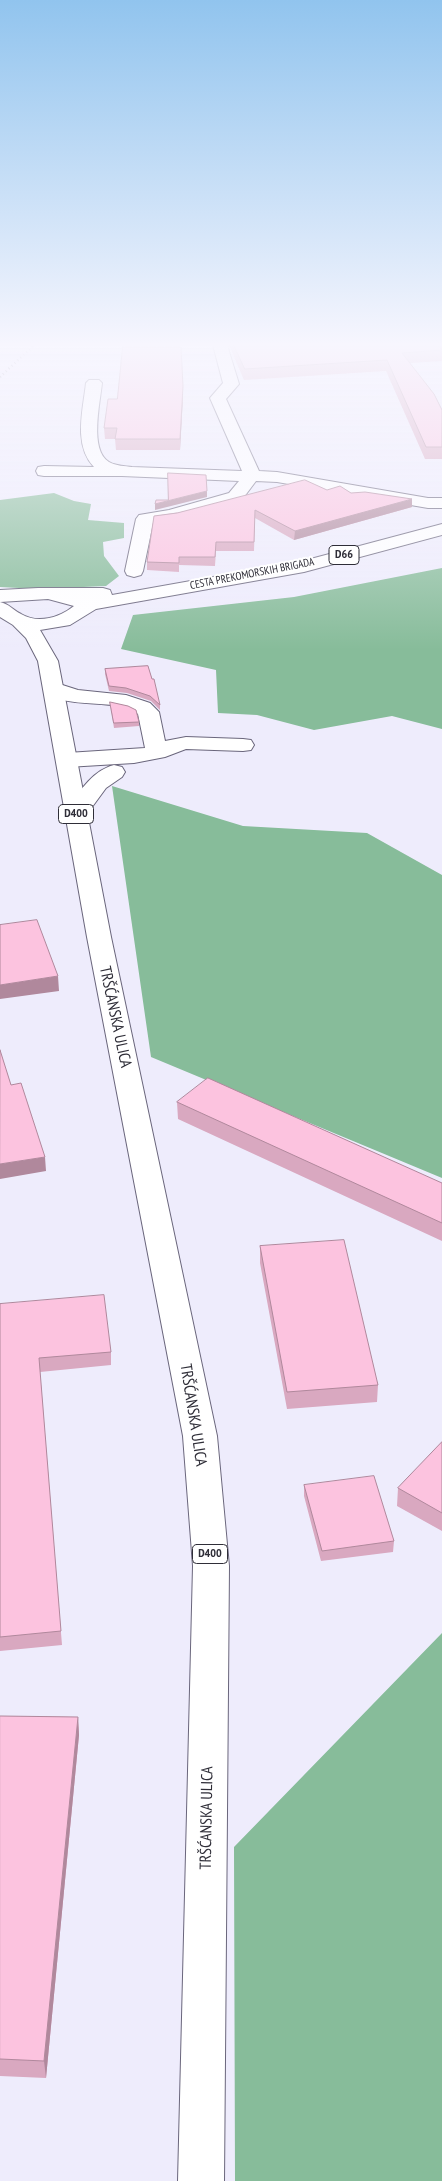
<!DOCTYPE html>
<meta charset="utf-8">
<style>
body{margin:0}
canvas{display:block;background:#eeecfc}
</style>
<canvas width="442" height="2181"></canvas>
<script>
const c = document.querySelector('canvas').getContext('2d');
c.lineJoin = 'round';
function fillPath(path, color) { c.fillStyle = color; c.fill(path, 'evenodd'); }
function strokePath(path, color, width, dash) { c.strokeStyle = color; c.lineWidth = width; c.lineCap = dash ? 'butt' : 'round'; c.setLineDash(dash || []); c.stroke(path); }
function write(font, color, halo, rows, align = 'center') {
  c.font = font + ' "PT Sans Narrow",sans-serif'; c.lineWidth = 4; c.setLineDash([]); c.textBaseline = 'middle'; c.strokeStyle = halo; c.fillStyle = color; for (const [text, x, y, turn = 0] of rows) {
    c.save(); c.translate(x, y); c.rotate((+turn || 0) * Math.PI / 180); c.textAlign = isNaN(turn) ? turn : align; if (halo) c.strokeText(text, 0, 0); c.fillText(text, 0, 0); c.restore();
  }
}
const forest = new Path2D(`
 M54,493L74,501L91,504L88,520L124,523V538L103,542L104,556L119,576L106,586L38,589L0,587V500Z
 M442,568V729L392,716L314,730L257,715L218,713L216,670L121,649L133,615L294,597Z
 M112,786L243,826L367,833L442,875V1178L151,1057Z
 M442,1633V2181H235L234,1847Z`);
const minor = new Path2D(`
 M213,345H227L239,384L226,399L259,471L277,472L428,498H442V508H428L277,482L256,481L241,501L177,519L153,523L143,571L141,575L134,577L127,575L125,571L136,519L139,515L169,510L229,493L239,481L122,476H44L38,475L36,471L38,467L44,466L94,467C73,445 83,410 86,383L89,380H99L102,383C100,403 89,450 109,462C116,466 125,466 132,467L242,471L210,398L223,383Z
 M53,682L78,690L126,695L150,703L159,712L165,741L186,737L243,739L251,740L254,745L251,750L243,751L186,749L165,757L134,763L67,767L59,765L56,760L59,755L67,753L145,748L138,714C117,696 59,712 43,688L46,684Z
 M114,765L122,767L125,772L122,777L106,788L84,818L76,820L68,818L65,813C78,794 91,771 114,765Z`);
const major = new Path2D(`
 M442,524V535L304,572L96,609L70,625L40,630L58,661L111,937L217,1436L229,1566L224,2181H178L193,1566L183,1436L87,937L38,661L26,638L13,625L0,617V602C9,604 13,610 21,614C38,624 59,618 74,606L48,599L0,602V590L38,588H103L110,590L112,595L303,561Z`);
const rail = new Path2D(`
 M0,377L34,345`);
const wall = new Path2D(`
 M229,345H442V361L410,363L442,410V459H425L386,371L244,380Z
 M183,397L180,450H116L115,439H105L104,428Z
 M327,490L351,493L412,507L294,540L255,518L254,551H216L215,566L179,565V572L147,570V562L154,516Z
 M148,666L160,705V710L151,701L127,693L109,691L105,674V669Z
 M110,702L139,722V726L114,728Z
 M177,1102L442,1183V1241L178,1119Z
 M260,1246L378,1385L377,1402L287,1409L260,1263Z
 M0,1304L111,1352V1365L40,1372L62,1645L0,1651Z
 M442,1442V1531L397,1506L398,1488Z
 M304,1485L394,1541L393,1552L321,1561L304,1496Z
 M0,1716L78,1717L79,1735L46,2078L0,2076Z`);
const shadedWall = new Path2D(`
 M183,386V397L180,450V439Z
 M207,491V497L155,510V504Z
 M412,499V507L294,540L295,531Z
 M58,976L59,991L0,999V985Z
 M45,1157L46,1171L0,1179V1164Z
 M78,1717L79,1735L46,2078L44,2061Z`);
const building = new Path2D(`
 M234,345H438L442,350L402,353L434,394L442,410V447H426L387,360L245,369Z
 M123,347H181L183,386L180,439H115L117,428H104L108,399H117Z
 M168,473L206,475L207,491L155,504L156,500H168Z
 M305,480L327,490L340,486L351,493L365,492L412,499L295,531L255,510L254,542H216L215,557H179V563L147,562L154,516L177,513Z
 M148,666L152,679H154L160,705L150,696L126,688L109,686L105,669Z
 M110,702L128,706L136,710L139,722L114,723Z
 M37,920L58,976L0,985V925Z
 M0,1050L11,1085L21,1083L45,1157L0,1164Z
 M208,1078L442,1183V1223L177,1102Z
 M344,1240L378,1385L287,1392L260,1246Z
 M104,1295L111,1352L39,1358L61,1631L0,1637V1304Z
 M442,1442V1513L398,1488Z
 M374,1476L394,1541L322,1551L304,1485Z
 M0,1716L78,1717L44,2061L0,2059Z`);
const farStreetnames = [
 ["CESTA PREKOMORSKIH BRIGADA",252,574,-11]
];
const shields = [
 [344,555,30],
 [76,814,35],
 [210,1554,35]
];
const shieldNames = [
 ["D66",344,555],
 ["D400",76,814],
 ["D400",210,1554]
];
const nearStreetnames = [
 ["TRŠĆANSKA ULICA",115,1017,78],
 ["TRŠĆANSKA ULICA",193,1415,81],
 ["TRŠĆANSKA ULICA",207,1818,-89]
];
fillPath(forest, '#87bc9a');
strokePath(minor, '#6a667c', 2);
strokePath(major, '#6a667c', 2);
fillPath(minor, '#fff');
fillPath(major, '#fff');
strokePath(rail, '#898895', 2.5, [1, 3]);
fillPath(wall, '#d9a8c0');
fillPath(shadedWall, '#b0889c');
fillPath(building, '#fcc3df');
strokePath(building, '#b0889c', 1);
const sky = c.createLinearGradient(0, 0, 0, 650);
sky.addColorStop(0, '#91c4ee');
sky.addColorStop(0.53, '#f7f6fe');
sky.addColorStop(1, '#f7f6fe00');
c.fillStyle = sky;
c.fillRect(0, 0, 442, 650);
write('11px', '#2f2e38', '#fff', farStreetnames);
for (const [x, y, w] of shields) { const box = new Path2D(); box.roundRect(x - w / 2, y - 9.5, w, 19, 4); c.fillStyle = '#fff'; c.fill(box); strokePath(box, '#2f2e38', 1); }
write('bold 12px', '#2f2e38', null, shieldNames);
write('16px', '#2f2e38', '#fff', nearStreetnames);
</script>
